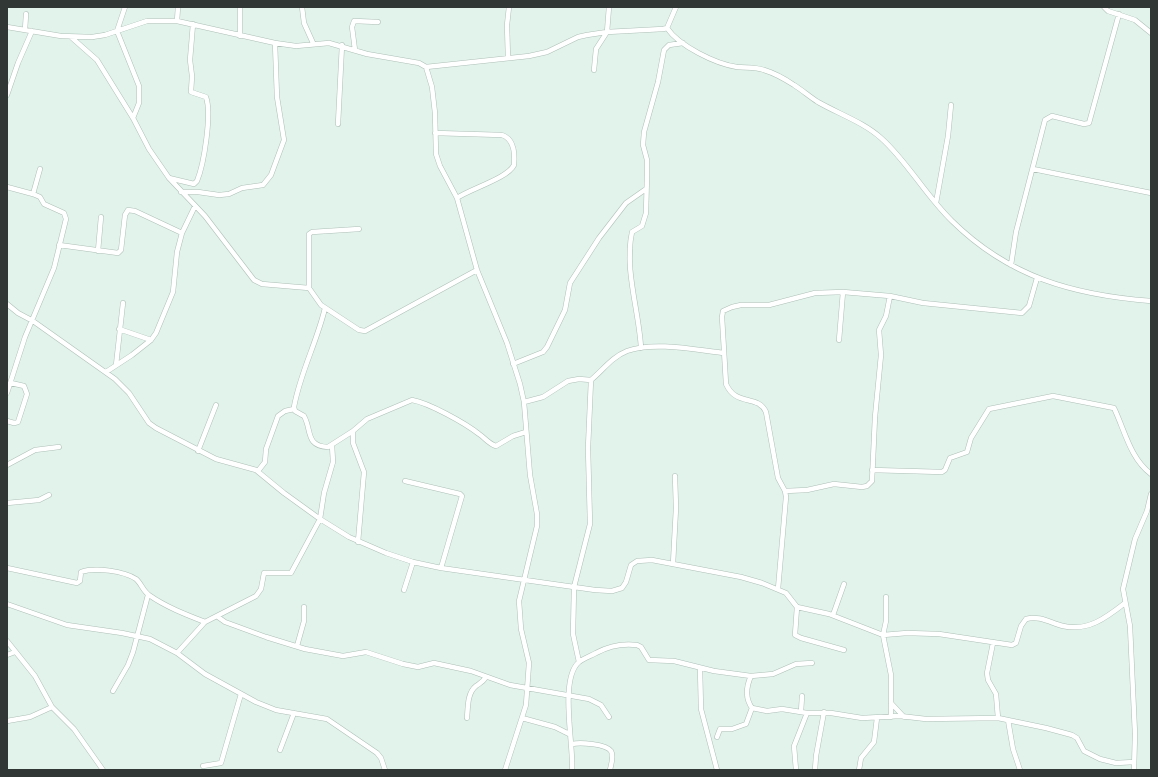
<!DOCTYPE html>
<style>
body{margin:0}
#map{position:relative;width:1158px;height:777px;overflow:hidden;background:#e1f3eb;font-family:"DM Sans",sans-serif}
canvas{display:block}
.frame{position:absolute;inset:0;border:8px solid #303734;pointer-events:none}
</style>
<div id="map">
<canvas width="1158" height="777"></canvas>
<div class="frame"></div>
</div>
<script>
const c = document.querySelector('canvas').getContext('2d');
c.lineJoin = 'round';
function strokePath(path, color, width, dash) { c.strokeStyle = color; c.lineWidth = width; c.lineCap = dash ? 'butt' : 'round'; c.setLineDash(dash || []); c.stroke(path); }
const minor = new Path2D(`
 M125,7L117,31L139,86V103L133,118
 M302,7L304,23L313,43
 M1104,7L1108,11L1135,20L1151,33
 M177,21L178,7
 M7,27L61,36L92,37L105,35L147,21H177L275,43L296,46L329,43L367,54L419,63L426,67L529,56L547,52L578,37L587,35L607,32L663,29L667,28L676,7
 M667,28C679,46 716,64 737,67C746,68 755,67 764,70C774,73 785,79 794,85C802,90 810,97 818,102C839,114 863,122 881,138C907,161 926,196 952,221C1009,277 1073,295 1151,301
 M25,30L26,14
 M240,36V7
 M71,37L97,60L133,118L149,149L169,178L205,216L254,280L262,284L309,288L321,305L359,330L365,331L477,270
 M355,50L352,27L354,21L378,22
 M508,58L507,25L509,7
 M426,67L432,87L435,113L436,154L440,166L457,198L477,270L507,343L520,384L524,402L530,475L537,514V526L519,601L521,629L529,663L526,705L505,770
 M594,70L596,49L607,32L609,7
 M7,95L18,63L32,31
 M338,124L342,45
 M435,133L502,135C514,139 515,154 514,165C508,178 470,189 457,198
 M1033,169L1151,193
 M169,178L194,184L197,181C204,164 212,114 206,97L191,92L192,76L190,60L193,24
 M7,187L33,194L40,197L44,204L64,213L66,219L54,268L25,337L7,393
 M181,192H198L219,195L229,194L242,188L263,185L271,175L284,140L277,97L275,43
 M33,194L40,169
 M936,203L948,136L951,105
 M59,245L118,253L121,250L125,215L128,210L135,211L182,233
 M98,251L101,217
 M1011,265L1016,232L1045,120L1052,116L1084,124L1089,123L1119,14
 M309,288V234L312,232L359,229
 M7,304L18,313L33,321L115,379L129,393L149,423L156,428L216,459L256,470L284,493L320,519L349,537L386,553L413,562L441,568L595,590L612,591L622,588L626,582L631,565L637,561L652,560L741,577L762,583L786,593L797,607L829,614L883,635L907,633L939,634L1012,645L1016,643L1021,626L1026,619C1039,615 1051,623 1063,626C1088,632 1107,617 1125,603
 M325,308C317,342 300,373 294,407L295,411L304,416C312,430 305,446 328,447L353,431L367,419L412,400C429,403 465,423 479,434C485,438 489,444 496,446L513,436L526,432
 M119,329L151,340
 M839,340L843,292
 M641,348C639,310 624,270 632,232L642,226L646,213L647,176V160L643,145L644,132L658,82L664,50L669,45L683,43
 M513,364L543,352L547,347L565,310L570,283L599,238L626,203L646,189
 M116,365L123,303
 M106,372L132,355L151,340L156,333L173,292L177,252L182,233L195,206
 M524,402L543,397L568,381L579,379L591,380C603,370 612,357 627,351C654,341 696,350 723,353
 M7,421L14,423L18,422L27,394L24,386L11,383
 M353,431V443L364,472L358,542
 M198,451L216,405
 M7,465L35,450L59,447
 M872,470L942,472L945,470L950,458L967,452L971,438L989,409L1053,396L1114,408C1125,431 1130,458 1151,474
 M258,471L265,462L266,449L278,416L285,411L294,409
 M405,481L460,494L462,496L441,568
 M785,491L807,490L834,484L862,487L867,486L872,481L875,417L881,355L879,330L886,316L890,296
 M7,503L39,500L49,495
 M673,564L676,508L675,476
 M7,568L77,583L80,581L81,572C95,567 124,571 136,579C141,583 143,591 149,595C166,607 187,615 205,622
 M778,589L786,497L785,491L778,478L766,412C758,394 736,407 726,384L722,317L723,311L732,307L741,305H769L815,293L843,292L890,296L923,303L1022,313L1029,306L1037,278
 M404,590L413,562
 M886,597V621L883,635L891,675V717
 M7,604L67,625L122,633L150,639L177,653L205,674L256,702L276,710L327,719L377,753L381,758L385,770
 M797,607L795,635L801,638L844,650
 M833,615L844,584
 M218,617L225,622L266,637L305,649L343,656L366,652L403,664L418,667L434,663L471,671L510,685L589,699L601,705L609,717
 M7,641L35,676L52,707L74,729L103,770
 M993,643L987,673L988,680L996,694L998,718
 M297,646L304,621V607
 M177,653L205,622L256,596L261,589L264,573H291L320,519L324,493L333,462L332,445
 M7,655L15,652
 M579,662L573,634L574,587L590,524L588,448L591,380
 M700,668L701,709L717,770
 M751,676C746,687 745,698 752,708L767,711L782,709L807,713H831L862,718L900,716L926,719L998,718L1046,728L1072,735L1077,738L1084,751L1100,759L1116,763L1134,762
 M113,691L128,665L133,652L148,595
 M891,703L904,717
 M801,712L802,696
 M467,718C468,708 467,693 476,686C480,683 483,682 486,677
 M522,718L555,727L569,734
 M1008,720L1013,749L1020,770
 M7,721L30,717L52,707
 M717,737L720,729H732L746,724L752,708
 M572,744C580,742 606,744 611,751C614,756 611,765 610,770
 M280,750L294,713
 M203,766L221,763L241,694
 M572,770C574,746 559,679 579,662C584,658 591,656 596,653C609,646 621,643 637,645L641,647L649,660L674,661L714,671L751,676L773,674L796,664L812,663
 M796,770L794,746L807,713
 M815,770L816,756L824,712
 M859,770L861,758L874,742L877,718
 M1134,770L1135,734L1130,626L1123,589L1135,539L1147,511L1151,494`);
strokePath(minor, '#aebfb7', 5.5);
strokePath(minor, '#fff', 4.5);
</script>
